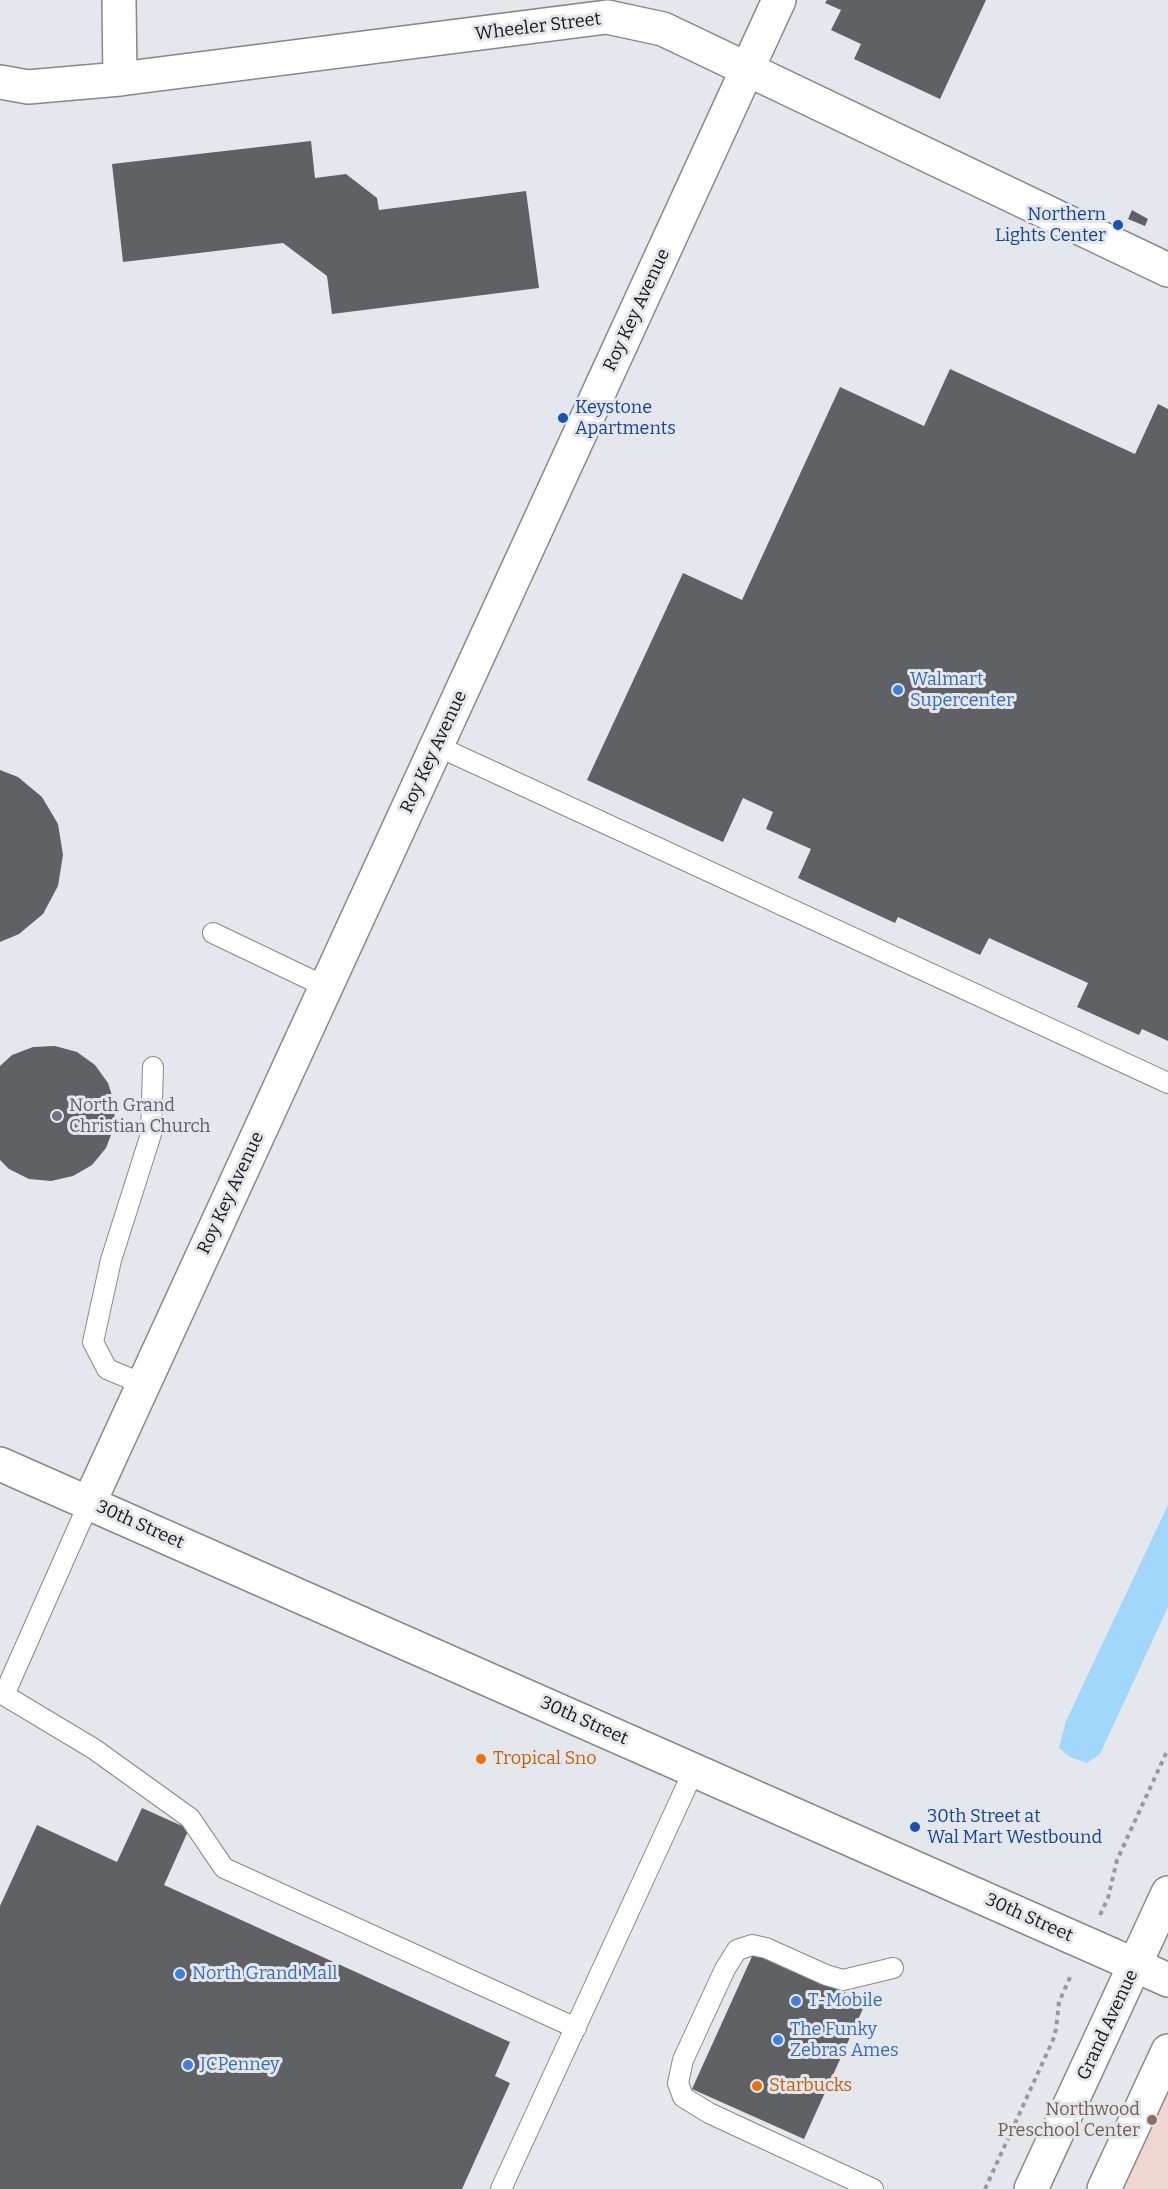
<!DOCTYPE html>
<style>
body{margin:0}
canvas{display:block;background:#e4e7eb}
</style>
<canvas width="1168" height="2189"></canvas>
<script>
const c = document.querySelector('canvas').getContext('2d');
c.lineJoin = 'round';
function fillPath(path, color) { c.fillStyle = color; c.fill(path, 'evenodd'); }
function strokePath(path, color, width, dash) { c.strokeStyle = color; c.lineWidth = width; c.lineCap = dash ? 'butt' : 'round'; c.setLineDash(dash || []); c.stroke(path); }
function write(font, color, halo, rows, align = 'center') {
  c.font = font + ' Bitter,serif'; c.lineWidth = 6; c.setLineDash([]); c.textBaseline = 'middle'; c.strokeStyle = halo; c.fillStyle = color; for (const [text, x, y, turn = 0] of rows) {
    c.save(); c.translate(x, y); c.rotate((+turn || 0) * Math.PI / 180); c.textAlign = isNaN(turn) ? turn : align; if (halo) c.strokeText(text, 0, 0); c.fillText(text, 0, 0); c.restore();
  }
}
const education = new Path2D(`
 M1168,2051V2189H1104Z`);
const water = new Path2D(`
 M1168,1505V1607L1100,1754L1087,1763L1070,1757L1059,1748L1066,1721Z`);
const building = new Path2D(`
 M827,0H986L940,99L854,59L861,44L831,30L841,10L825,3Z
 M311,141L315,178L346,174L377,198L379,210L526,191L539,288L332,314L327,276L283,243L123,262L112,164Z
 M1132,210L1148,219L1145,226L1128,219Z
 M950,369L1135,454L1158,404L1168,409V1041L1142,1029L1139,1035L1077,1007L1088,983L989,938L980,955L898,917L895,923L798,878L811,849L766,829L773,812L743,798L723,842L587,780L683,573L742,600L840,387L924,426Z
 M0,770L18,777L42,797L58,824L63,855L58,886L43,914L19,934L0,942Z
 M55,1046L77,1052L95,1065L108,1083L115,1105L114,1127L106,1148L92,1165L73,1176L51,1181L29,1179L9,1169L0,1160V1066L12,1055L33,1047Z
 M142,1808L189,1829L164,1885L510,2042L495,2076L510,2083L462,2189H0V1906L37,1825L117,1862Z
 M754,1952L866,2002L804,2139L692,2089Z`);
const path = new Path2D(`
 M1100,1915L1108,1898L1117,1860L1168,1749
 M985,2189L1053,2040L1056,2029L1059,2002L1072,1973`);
const service = new Path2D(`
 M437,746L1168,1083
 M213,933L326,987
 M143,1384L107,1369L93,1342L111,1260L151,1134L153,1067
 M89,1503L4,1695L94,1749L190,1818L224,1868L576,2028
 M501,2189L694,1770
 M873,2189L709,2113L683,2097L678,2083L683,2060L725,1969L737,1950L752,1945L766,1948L826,1975L843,1980L893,1968`);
const minor = new Path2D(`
 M119,0L120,79
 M0,82L28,87L120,79L607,17L663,29L1168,270
 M89,1503L779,0`);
const tertiary = new Path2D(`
 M0,1464L1135,1965`);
const secondary = new Path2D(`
 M1135,1965L1168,1980`);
const primary = new Path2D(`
 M1031,2189L1168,1893
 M1104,2189L1168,2051`);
const markers = [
 [1118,225,6,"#1a4fb4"],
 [563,418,6,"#1a4fb4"],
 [898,690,6,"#3f7fe0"],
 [57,1116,6,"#6b7280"],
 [481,1759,6,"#e8710a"],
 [915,1827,6,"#1a4fb4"],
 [180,1974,6,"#3f7fe0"],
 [796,2001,6,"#3f7fe0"],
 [778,2040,6,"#3f7fe0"],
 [188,2065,6,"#3f7fe0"],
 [757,2086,6,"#e8710a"],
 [1152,2120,6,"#8d6e63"]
];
const streetNames = [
 ["Wheeler Street",538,27,-7],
 ["Roy Key Avenue",637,310,-65],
 ["Roy Key Avenue",434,752,-65],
 ["Roy Key Avenue",231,1193,-65],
 ["30th Street",140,1525,24],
 ["30th Street",584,1721,24],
 ["30th Street",1029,1918,24],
 ["Grand Avenue",1108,2025,-65]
];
const transitNames = [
 ["Northern",1106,215,"right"],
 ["Lights Center",1106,236,"right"],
 ["Keystone",575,408],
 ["Apartments",575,429],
 ["30th Street at",927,1817],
 ["Wal Mart Westbound",927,1838]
];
const shopNames = [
 ["Walmart",910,680],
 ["Supercenter",910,701],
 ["North Grand Mall",192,1974],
 ["T-Mobile",808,2001],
 ["The Funky",790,2030],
 ["Zebras Ames",790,2051],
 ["JCPenney",200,2065]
];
const worshipNames = [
 ["North Grand",69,1106],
 ["Christian Church",69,1127]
];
const foodNames = [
 ["Tropical Sno",493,1759],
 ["Starbucks",769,2086]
];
const educationNames = [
 ["Northwood",1140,2110],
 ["Preschool Center",1140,2131]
];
fillPath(education, '#f0d6d0');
fillPath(water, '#a1d7fb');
fillPath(building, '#5f6165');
strokePath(service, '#86888c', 22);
strokePath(minor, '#86888c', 36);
strokePath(tertiary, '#86888c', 36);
strokePath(secondary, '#86888c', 36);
strokePath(primary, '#86888c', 36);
strokePath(path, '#97999c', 4, [4.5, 4.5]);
strokePath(service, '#fff', 20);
strokePath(minor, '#fff', 33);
strokePath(tertiary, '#fff', 33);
strokePath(secondary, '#fff', 33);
strokePath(primary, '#fff', 33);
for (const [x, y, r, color] of markers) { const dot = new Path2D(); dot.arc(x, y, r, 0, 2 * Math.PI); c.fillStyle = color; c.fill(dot); strokePath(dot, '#e4e7eb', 2); }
write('18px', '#151618', '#e4e7eb', streetNames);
write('18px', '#164399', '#e4e7eb', transitNames, 'left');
write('18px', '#366cbe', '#e4e7eb', shopNames, 'left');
write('18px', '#5b616d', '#e4e7eb', worshipNames, 'left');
write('18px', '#c56008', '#e4e7eb', foodNames, 'left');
write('18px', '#785e54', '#e4e7eb', educationNames, 'right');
</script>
